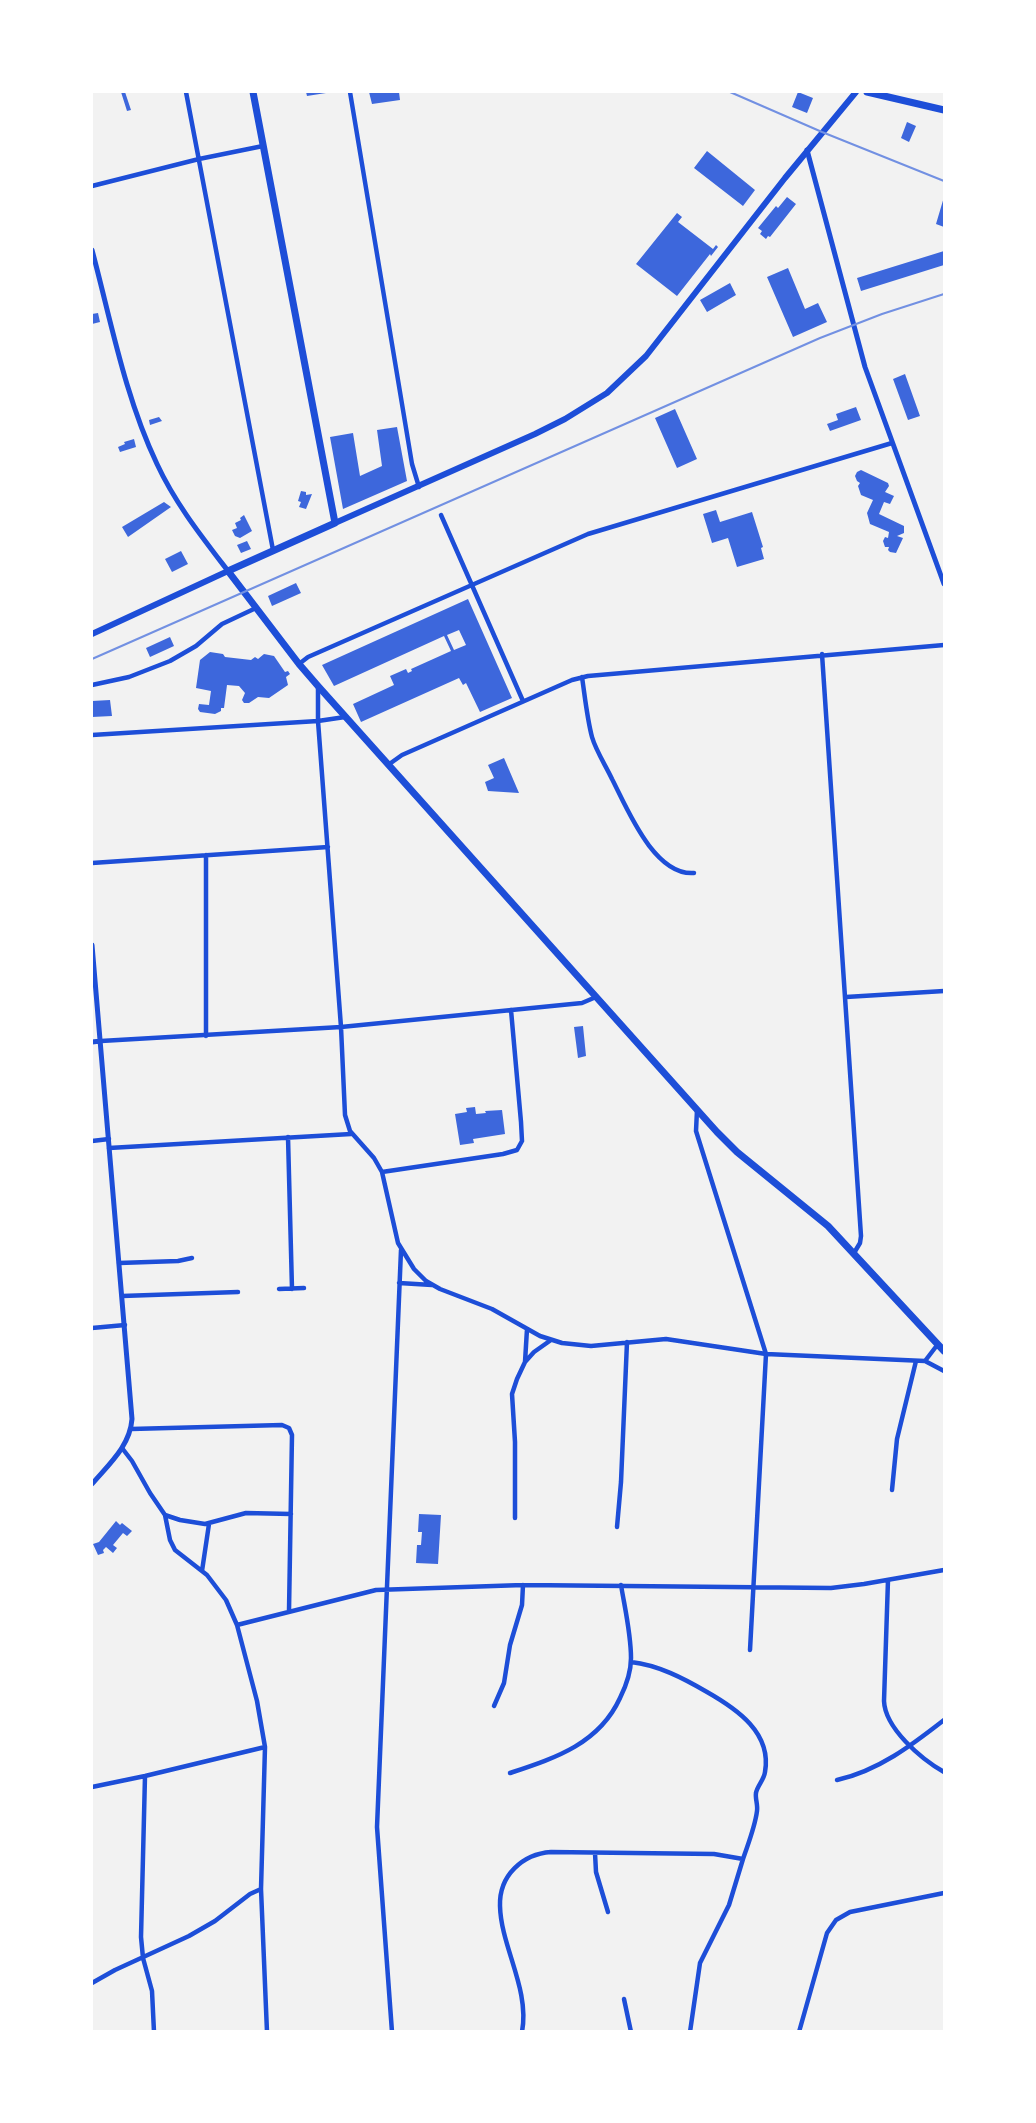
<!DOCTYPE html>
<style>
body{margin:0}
#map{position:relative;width:1036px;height:2123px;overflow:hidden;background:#f2f2f2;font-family:"Archivo Narrow",sans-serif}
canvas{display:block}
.frame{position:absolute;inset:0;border:93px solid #fff;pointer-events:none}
</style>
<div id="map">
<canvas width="1036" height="2123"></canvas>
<div class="frame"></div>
</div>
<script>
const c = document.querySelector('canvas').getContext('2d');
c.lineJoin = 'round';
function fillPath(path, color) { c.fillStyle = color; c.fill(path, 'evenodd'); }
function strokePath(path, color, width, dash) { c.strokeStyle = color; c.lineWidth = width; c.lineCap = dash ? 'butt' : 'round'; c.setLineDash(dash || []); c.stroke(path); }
const building = new Path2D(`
 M121,92H125L131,110L127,111Z
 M306,92H326V93L307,96Z
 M369,92H399L400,100L372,104Z
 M798,92L813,98L807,113L792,107Z
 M907,122L916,126L909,142L901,138Z
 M707,151L755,190L743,206L694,168Z
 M787,197L796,204L770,237L768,236L766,239L760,234L762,231L758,228L776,206L778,208Z
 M944,197V227L936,224Z
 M677,213L682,217L678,222L713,249L716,245L718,247L711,256L710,254L677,296L636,264Z
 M944,251V265L861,291L857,278Z
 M788,268L805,309L818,303L827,322L793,337L767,277Z
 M730,283L736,295L707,312L700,300Z
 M98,313L100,322L92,324V314Z
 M905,374L920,416L908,420L893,379Z
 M856,407L861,420L830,431L827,424L838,420L836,414Z
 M675,409L697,459L677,468L655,418Z
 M159,417L162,421L150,425L149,420Z
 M397,427L407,481L343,509L330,437L353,433L360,476L382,466L377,430Z
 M134,439L136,447L120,452L118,447L125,444L124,442Z
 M861,470L888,483L889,486L885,492L894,496L890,504L884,502L879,514L904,526V533L897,536L903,538L896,553L890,552L888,550L889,547H885L883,541L885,537L888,538L889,532L870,524L867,513L873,500L861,495L858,486L860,483L857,481L855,476L857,472Z
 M301,491L306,492V495L312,494L306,509L299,507L301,502L298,501Z
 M164,502L171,507L128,537L122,527Z
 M716,510L720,522L752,512L763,547L761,548L764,559L737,567L728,538L712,543L703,514Z
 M244,515L252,531L240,538L235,536L232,530L237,528L235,523L241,520L240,518Z
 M247,541L251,549L241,553L237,545Z
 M181,551L188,564L172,572L165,559Z
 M296,583L301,593L272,606L268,596Z
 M468,599L512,698L480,712L466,683L463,685L459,678L361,722L353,704L394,685L390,676L406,669L408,673L412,671L411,669L451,651L444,636L334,686L322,665ZM459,630L466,645L454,650L447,635Z
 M170,637L174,646L150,657L146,648Z
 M210,652L223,654L225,657L251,660L255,657L258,659L264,654L274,656L285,672L288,671L290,674L286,677L288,685L269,698L258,697L249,703H244L242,700L245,693L239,686L227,685L224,708H221V711L215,714L200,712L198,709L199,704L209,705L211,691L196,688L200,660Z
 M110,700L112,716L92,717V701Z
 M504,758L519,793L488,791L485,782L494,778L488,765Z
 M583,1026L586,1056L578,1058L574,1027Z
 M475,1107L476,1114L486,1113L485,1111L502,1110L505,1134L473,1139L474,1143L460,1145L455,1114L467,1112L466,1108Z
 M419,1514L441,1515L438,1564L416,1563L417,1545H421L422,1532H418Z
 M116,1521L120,1525L122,1523L132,1531L127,1536L123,1533L113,1545L117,1548L113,1553L106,1547L103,1550L104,1553L98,1555L93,1544L99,1542Z`);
const minor = new Path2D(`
 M186,92L273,550
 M350,92L412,464L419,487
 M92,186L199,159L263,146
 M441,515L523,701
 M822,654L861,1236L860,1243L854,1253
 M299,664L308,657L588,534L892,443
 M582,677C585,697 587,718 592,737C596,751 606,766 612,779C627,808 654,876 694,873
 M92,685L129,677L170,661L196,646L222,624L256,608
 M318,686V721L341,1027L345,1115L350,1131L374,1158L382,1172L398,1243L414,1269L426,1281L440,1289L492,1309L540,1336L562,1343L591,1346L666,1339L766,1354L925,1361L944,1371
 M92,735L318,721L345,717
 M388,765L402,755L572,680L588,676L944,645
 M206,855V1036
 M92,863L328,847
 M846,997L944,991
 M101,1041L341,1027L582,1003L596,997
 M697,1110L696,1131L766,1354L750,1650
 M288,1137L292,1289
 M92,1141L109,1139
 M109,1148L351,1134
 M382,1172L503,1154L517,1150L522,1141L521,1122L511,1010
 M119,1263L178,1261L192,1258
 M399,1283L432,1285
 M279,1289L304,1288
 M122,1296L238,1292
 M92,1328L125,1325
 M925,1361L938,1344
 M525,1362L534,1352L551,1340
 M131,1429L282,1425L289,1428L292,1435L289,1611
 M122,1448L132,1461L150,1493L165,1515L170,1540L175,1550L207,1575L226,1600L237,1625L257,1701L265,1747L261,1889L267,2032
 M892,1490L897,1439L916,1361
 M165,1515L180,1520L205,1524L246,1513L291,1514
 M515,1518V1442L512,1394L517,1379L525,1362L527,1329
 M617,1527L621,1482L627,1342
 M202,1571L209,1524
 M888,1580L884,1701C885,1728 921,1759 944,1772
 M237,1625L376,1590L523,1585L831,1588L864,1584L944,1570
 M494,1706L504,1683L510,1645L522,1605L523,1585
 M510,1773C555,1758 599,1744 620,1698C626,1686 631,1672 631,1658C631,1634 625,1609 621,1585
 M145,1776L141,1937L143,1958L152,1991L154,2032
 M837,1780C878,1771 912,1745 944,1720
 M92,1787L145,1776L265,1747
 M595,1853L596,1872L608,1912
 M92,1983L115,1970L189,1936L215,1921L250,1894L261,1889
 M624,1999L631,2032
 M392,2032L377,1827L401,1250
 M522,2032C530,1989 501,1947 500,1906C499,1875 523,1854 551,1852L714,1854L743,1859C748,1844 755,1827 757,1811C758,1805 755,1798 756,1793C757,1786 764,1780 765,1772C772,1733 737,1709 707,1692C683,1678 658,1665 631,1662
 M690,2032L700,1963L729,1905L743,1859
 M799,2032L827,1933L836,1920L850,1912L944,1893`);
const tertiary = new Path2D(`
 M807,150L865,367L944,584
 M92,250C111,321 125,397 157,464C175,503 202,537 228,571
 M92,945L132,1419C130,1446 109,1464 92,1484
 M92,1042L101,1041`);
const secondary = new Path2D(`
 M335,523L535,434L565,419L607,393L646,356L785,178L856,92
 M92,634L228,571`);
const primary = new Path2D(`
 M253,92L335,523L228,571L299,664L318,686L717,1132L737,1152L828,1226L944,1351
 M867,92L944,110`);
const rail = new Path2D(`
 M730,92L822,132L944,181
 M92,659L820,338L882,314L944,294`);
fillPath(building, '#3d67dc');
strokePath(minor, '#1d4ed8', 4.5);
strokePath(tertiary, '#1d4ed8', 5);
strokePath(secondary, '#1d4ed8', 6);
strokePath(primary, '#1d4ed8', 7);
strokePath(rail, '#7290e2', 2);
</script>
